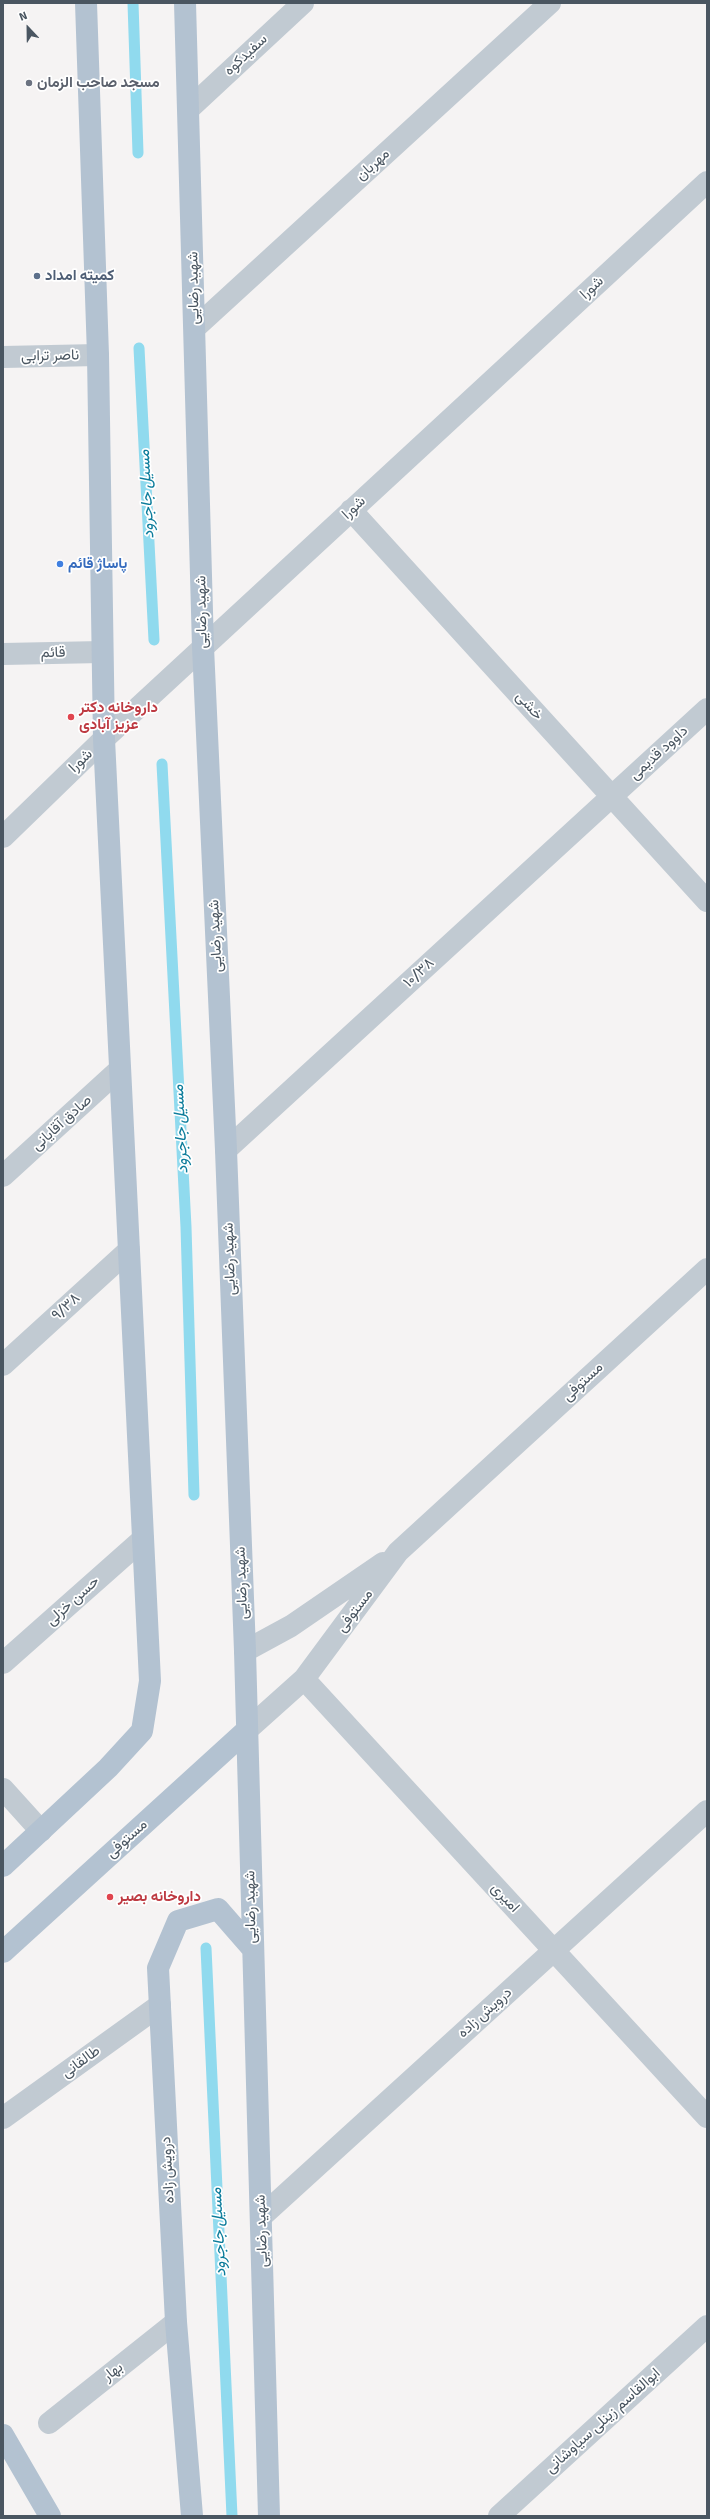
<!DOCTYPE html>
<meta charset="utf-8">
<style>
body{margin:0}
#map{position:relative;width:710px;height:2519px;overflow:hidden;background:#f5f3f3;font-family:Signika,sans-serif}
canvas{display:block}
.frame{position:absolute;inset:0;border:4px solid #4a5661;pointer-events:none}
.north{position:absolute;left:8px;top:8px;width:40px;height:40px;-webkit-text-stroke:3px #fff;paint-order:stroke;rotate:338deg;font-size:11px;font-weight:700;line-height:16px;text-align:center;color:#4a5661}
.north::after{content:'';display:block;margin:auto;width:14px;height:18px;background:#4a5661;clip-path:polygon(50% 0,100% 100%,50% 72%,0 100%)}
</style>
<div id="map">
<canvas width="710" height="2519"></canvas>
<div class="frame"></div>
<div class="north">N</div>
</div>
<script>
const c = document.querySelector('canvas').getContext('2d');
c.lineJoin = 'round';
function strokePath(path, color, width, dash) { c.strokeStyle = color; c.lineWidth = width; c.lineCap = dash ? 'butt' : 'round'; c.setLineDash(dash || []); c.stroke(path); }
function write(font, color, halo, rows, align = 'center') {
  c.font = font + ' Signika,Vazirmatn,sans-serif'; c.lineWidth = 3.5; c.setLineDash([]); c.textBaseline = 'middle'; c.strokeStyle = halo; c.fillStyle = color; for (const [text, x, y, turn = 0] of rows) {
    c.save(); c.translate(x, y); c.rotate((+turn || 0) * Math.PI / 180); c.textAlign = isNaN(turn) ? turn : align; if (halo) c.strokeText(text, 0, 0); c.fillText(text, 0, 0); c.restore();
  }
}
const stream = new Path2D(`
 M133,3L138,153
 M139,348L154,640
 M162,764L186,1227L194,1495
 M206,1948L232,2516`);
const minor = new Path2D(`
 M190,108L303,3
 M195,328L550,3
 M3,357L98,355
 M351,510L707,901
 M3,654L102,652
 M3,837L104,739L707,182
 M226,1150L707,709
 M3,1176L120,1069
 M3,1365L129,1250
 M245,1651L291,1626L383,1563
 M3,1663L143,1539
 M304,1679L707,2117
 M247,1730L304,1679L398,1552L707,1269
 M3,1789L41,1831
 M3,2118L160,2005
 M262,2216L707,1811
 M49,2423L176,2322
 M499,2516L707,2326`);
const major = new Path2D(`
 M185,3L203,647L226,1150L245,1651L269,2516
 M3,1866L108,1768L142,1731L150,1681L104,739L98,355L86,3
 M3,1952L247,1730
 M3,2435L50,2516
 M192,2516L176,2322L158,1968L178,1921L218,1909L252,1948`);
const markers = [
 [29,83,4,"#6b7280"],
 [37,276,4,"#5c6f8a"],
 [60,564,4,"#3f7fe0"],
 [71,717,4,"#e0444e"],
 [110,1897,4,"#e0444e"]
];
const streetNames = [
 ["سفیدکوه",246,55,-43],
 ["مهربان",373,165,-42],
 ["شهید رضایی",194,288,-91],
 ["شورا",592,288,-43],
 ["ناصر ترابی",50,356,-1],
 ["شورا",354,508,-43],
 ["شهید رضایی",202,612,-91],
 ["قائم",53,653,-2],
 ["خشی",529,706,48],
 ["داوود قدیمی",659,753,-42],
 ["شورا",81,761,-44],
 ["شهید رضایی",216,936,-93],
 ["۱۰/۳۸",419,973,-43],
 ["صادق آقایانی",62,1123,-42],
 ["شهید رضایی",230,1259,-92],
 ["۹/۳۸",66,1307,-42],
 ["مستوفی",583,1382,-43],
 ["شهید رضایی",242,1583,-92],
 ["حسن خزلی",73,1601,-42],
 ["مستوفی",355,1611,-53],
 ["مستوفی",127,1839,-42],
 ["امیری",505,1898,47],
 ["شهید رضایی",251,1907,-91],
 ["درویش زاده",485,2013,-42],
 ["طالقانی",81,2062,-36],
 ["درویش زاده",168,2170,-93],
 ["شهید رضایی",262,2231,-92],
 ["بهار",113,2372,-38],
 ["ابوالقاسم زینلی سیاوشانی",603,2421,-42]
];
const worshipNames = [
 ["مسجد صاحب الزمان",37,83]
];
const serviceNames = [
 ["کمیته امداد",45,276]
];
const shopNames = [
 ["پاساژ قائم",68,564]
];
const healthNames = [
 ["داروخانه دکتر",79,708],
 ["عزیز آبادی",79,725],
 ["داروخانه بصیر",118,1897]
];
const waterNames = [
 ["مسیل جاجرود",147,494,-93],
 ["مسیل جاجرود",181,1129,-93],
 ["مسیل جاجرود",219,2232,-93]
];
strokePath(stream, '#90daee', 11);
strokePath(minor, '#c1cad2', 22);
strokePath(major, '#b3c2d1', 22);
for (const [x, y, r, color] of markers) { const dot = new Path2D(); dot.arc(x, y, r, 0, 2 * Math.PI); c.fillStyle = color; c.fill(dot); strokePath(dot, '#fff', 1.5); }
write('15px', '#4a5661', '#fff', streetNames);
write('bold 15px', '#5b616d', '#fff', worshipNames, 'left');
write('bold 15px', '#4e5e75', '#fff', serviceNames, 'left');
write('bold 15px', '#366cbe', '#fff', shopNames, 'left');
write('bold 15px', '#be3a42', '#fff', healthNames, 'left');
write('italic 16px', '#0c7c9b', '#fff', waterNames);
</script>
